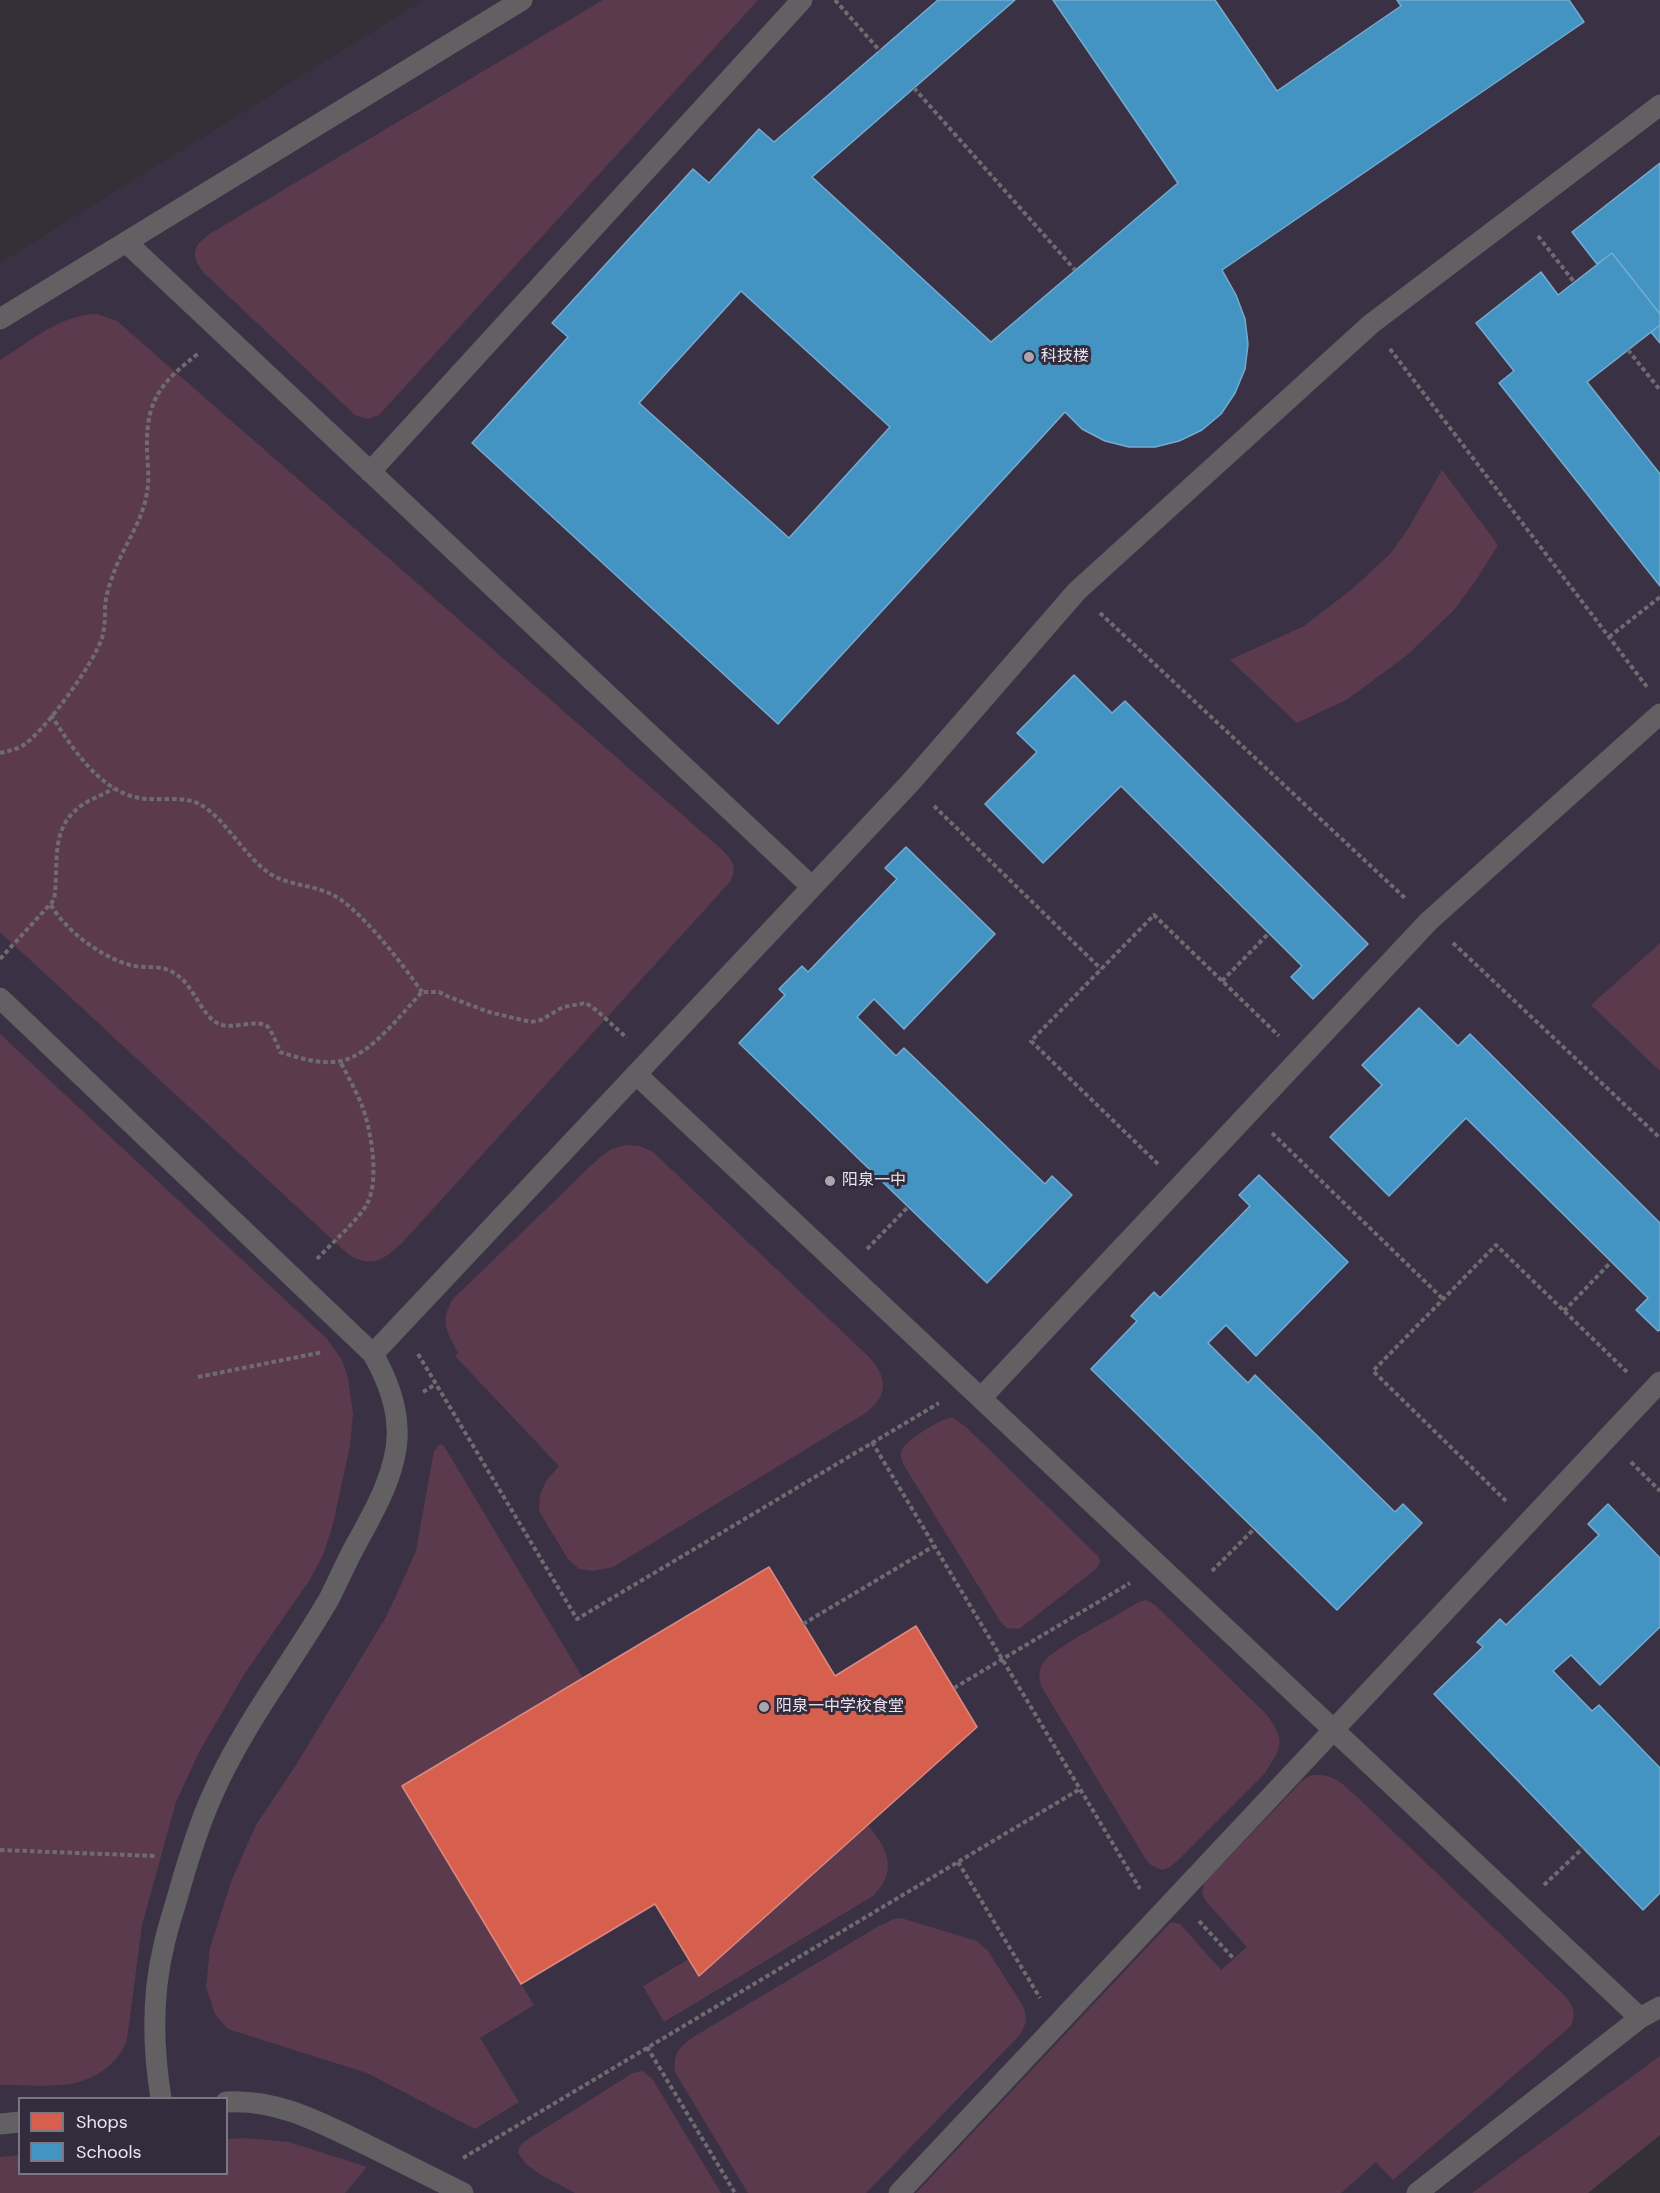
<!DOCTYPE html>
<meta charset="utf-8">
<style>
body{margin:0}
#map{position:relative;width:1660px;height:2193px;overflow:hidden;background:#343038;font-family:"DM Sans",sans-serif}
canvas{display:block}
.legend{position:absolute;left:18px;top:2097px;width:210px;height:78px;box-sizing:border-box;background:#332c3c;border:2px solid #7c7684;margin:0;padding:8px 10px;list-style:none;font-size:18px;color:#eae5f0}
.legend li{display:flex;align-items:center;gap:12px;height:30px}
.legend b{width:30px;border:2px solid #7c7684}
</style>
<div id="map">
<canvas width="1660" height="2193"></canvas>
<ul class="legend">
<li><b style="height:16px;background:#d6604d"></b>Shops</li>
<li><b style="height:16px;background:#4393c3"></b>Schools</li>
</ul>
</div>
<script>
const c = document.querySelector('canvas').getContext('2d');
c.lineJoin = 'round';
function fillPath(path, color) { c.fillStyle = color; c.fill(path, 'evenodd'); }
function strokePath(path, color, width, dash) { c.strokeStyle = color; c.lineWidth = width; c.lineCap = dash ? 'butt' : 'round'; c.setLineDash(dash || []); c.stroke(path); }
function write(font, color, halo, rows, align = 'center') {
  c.font = font + ' "DM Sans","Noto Sans SC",sans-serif'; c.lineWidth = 6; c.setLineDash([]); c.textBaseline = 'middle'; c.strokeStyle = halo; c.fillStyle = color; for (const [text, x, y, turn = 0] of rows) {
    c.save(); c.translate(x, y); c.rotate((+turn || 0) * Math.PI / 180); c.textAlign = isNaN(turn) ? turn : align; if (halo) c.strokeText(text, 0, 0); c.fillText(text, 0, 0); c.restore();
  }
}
const built = new Path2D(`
 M424,0H1660V2135L1588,2193H0V263ZM20,2098H226V2174H20Z`);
const green = new Path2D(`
 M603,0H758L379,415L368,419L355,415L204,273C190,255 192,246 211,233Z
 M97,314L117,321L719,847C732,858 740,869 728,884L401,1244C383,1260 372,1268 349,1255L0,932V360C30,342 61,314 97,314Z
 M1442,470L1498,545L1478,577L1454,610L1407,655L1348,699L1297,723L1230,660L1304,626L1351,590L1390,554L1408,529Z
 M1660,943V1071L1591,1005Z
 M0,1034L327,1339L342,1360L348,1378L353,1414L350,1446L333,1524L323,1555L309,1581L245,1673L199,1752L176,1802L142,1925L127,2039C121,2062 94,2080 71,2084C48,2087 23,2085 0,2085Z
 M626,1145L640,1146L653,1152L869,1357C887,1377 889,1394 867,1412L613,1567L593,1571L579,1569L568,1559L539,1511L540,1495L546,1481L559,1466L455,1356L458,1353C447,1331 439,1322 453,1299L600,1157L612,1149Z
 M949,1418H954L967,1428L1098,1556L1100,1562L1096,1569L1019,1629L1007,1628L1000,1621L905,1467C903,1463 900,1457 901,1453C903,1441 938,1421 949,1418Z
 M440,1444L444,1446L583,1678L521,1984L534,2005L480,2038L519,2102L475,2129L367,2073L228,2029L215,2014L206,1987L210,1948L231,1882L256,1825L296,1765L386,1617L400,1587L416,1551L434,1451Z
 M1146,1600L1155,1605L1267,1715C1286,1742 1282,1746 1265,1773L1178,1860L1170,1867L1162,1870L1151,1865L1145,1858L1041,1686C1039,1678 1038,1670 1043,1663C1053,1648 1120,1614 1139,1602Z
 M1312,1775C1334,1774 1339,1781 1355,1795L1566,1997C1574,2008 1576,2013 1571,2026L1393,2180L1376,2162L1341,2193H916L1169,1924L1172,1922L1180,1924L1221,1970L1247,1947L1205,1900L1202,1892L1204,1883L1303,1780Z
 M868,1825C888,1849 898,1871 873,1896L664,2022L643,1986L689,1959L699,1975Z
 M901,1918L977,1941L988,1951L1023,2006C1029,2020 1025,2029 1015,2040L866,2193H748L676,2074C671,2055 680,2046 695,2036L879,1926L894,1919Z
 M1660,2056V2135L1588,2193H1472Z
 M643,2071L653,2080L721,2193H575L541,2175L526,2164L518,2153L520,2146L525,2141L633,2073Z
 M244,2138L289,2142L367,2167L345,2193H0V2157L19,2155L20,2174H226L227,2139Z`);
const shops = new Path2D(`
 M769,1567L835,1676L916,1626L977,1727L699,1976L655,1904L521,1984L402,1786Z`);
const schools = new Path2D(`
 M938,0H1015L812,177L991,342L1178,183L1053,0H1215L1277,91L1401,6L1397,0H1569L1584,22L1222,270L1236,295L1245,319L1248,344L1245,369L1235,393L1221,414L1202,430L1179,441L1155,447H1129L1105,441L1082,429L1065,412L778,724L472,443L568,337L552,323L693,169L709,183L759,129L774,142ZM741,291L890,427L789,538L639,403Z
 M1660,163V314L1612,253L1597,264L1572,232Z
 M1612,253L1660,314V325L1587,382L1660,474V586L1499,383L1514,371L1476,323L1541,272L1558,295Z
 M1660,325V343L1651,332Z
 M1074,675L1112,713L1125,701L1368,944L1313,999L1291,977L1302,966L1121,786L1043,863L985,804L1037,752L1017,733Z
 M906,847L995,934L904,1029L874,999L857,1017L896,1056L904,1048L1045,1184L1052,1176L1072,1195L987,1283L739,1043L785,995L779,989L802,966L808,972L897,879L885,868Z
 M1419,1008L1458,1046L1470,1034L1660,1223V1330L1658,1331L1636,1310L1648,1298L1466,1118L1389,1196L1330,1137L1382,1085L1362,1065Z
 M1259,1175L1348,1262L1256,1356L1226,1325L1208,1343L1248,1383L1255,1375L1395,1512L1403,1504L1422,1523L1337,1610L1091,1369L1137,1321L1131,1316L1154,1292L1160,1298L1250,1206L1239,1195Z
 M1608,1504L1660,1558V1627L1600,1685L1571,1655L1553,1671L1592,1711L1599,1705L1660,1768V1893L1643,1910L1434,1694L1483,1647L1477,1642L1500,1619L1506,1625L1599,1535L1588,1524Z`);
const path = new Path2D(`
 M835,0L880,51
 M914,88L1075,270
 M1538,236L1574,282
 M1390,349L1647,687
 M1628,350L1660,390
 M1100,613L1406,899
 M1609,637L1660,597
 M51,715C73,749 102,796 147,799C164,800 186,796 201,805C224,818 242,852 265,870C283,885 308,884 329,893C358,905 403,965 422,992
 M0,753C9,751 18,749 25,744C47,728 94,663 102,638C105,627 105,618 105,607C106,594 110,583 114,572C124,545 143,521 147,492C150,478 147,461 147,447C146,398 163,381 199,353
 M934,806L1101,969
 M51,905C65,930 101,957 130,965C144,969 161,964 174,973C194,984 200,1015 219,1024C232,1030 259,1018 268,1027C273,1034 277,1044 280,1052C299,1058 321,1065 341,1061C371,1055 402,1013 422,992H439L449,997L489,1012L531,1022L541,1020L563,1007L586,1003L596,1010L627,1038
 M1453,943L1660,1138
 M0,959L54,900C60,863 47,825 87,802C96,797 104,794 113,789
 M1222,981L1269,933
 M1272,1133L1443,1299
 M1158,1164L1031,1041L1154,915L1279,1036
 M867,1249L908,1207
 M317,1259C330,1245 359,1219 367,1204C380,1180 371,1128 361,1103C355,1089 347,1075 340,1061
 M1564,1311L1611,1262
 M418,1354L577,1619L939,1403
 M198,1377L323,1352
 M423,1392L436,1384
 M872,1442L1140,1889
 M1631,1462L1660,1491
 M1506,1501L1373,1371L1496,1245L1627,1372
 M1212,1571L1254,1529
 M803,1624L934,1546
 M954,1688L1130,1583
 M0,1850L155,1856
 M958,1862L1040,1998
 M1544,1885L1583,1848
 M1199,1921L1234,1959
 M647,2047L735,2193
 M463,2158L1080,1789`);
const lane = new Path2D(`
 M126,242L812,887
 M0,319L522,0
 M370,472L802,0
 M0,998L373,1354C386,1377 396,1401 397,1427C400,1467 374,1512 355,1546C346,1563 338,1581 329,1599C290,1666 242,1726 211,1798C198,1827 189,1857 180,1888C175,1907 168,1926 164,1945C152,1994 153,2049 161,2098
 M636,1074L1640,2018
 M373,1354L910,783L1077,591L1371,324L1660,105
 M981,1398L1429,921L1660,714
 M226,2102C279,2099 321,2123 367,2145C399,2161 431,2177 463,2193
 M0,2124L20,2122
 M899,2193L1660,1382
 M1417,2193L1640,2018L1660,2007`);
const markers = [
 [1029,357,6,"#aaa6b0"],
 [830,1181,6,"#aaa6b0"],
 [764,1707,6,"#aaa6b0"]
];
const poiNames = [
 ["科技楼",1041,357],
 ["阳泉一中",842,1181],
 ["阳泉一中学校食堂",776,1707]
];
fillPath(built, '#3a3145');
fillPath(green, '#5c3a4e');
fillPath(shops, '#d6604d');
strokePath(shops, '#dc887e', 1.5);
fillPath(schools, '#4393c3');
strokePath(schools, '#75acd0', 1.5);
strokePath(path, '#6f6c70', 4, [4.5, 3]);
strokePath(lane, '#626063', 21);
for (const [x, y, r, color] of markers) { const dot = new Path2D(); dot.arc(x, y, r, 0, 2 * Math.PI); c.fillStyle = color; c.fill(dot); strokePath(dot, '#332c3c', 2); }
write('16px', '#eae5f0', '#332c3c', poiNames, 'left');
</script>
